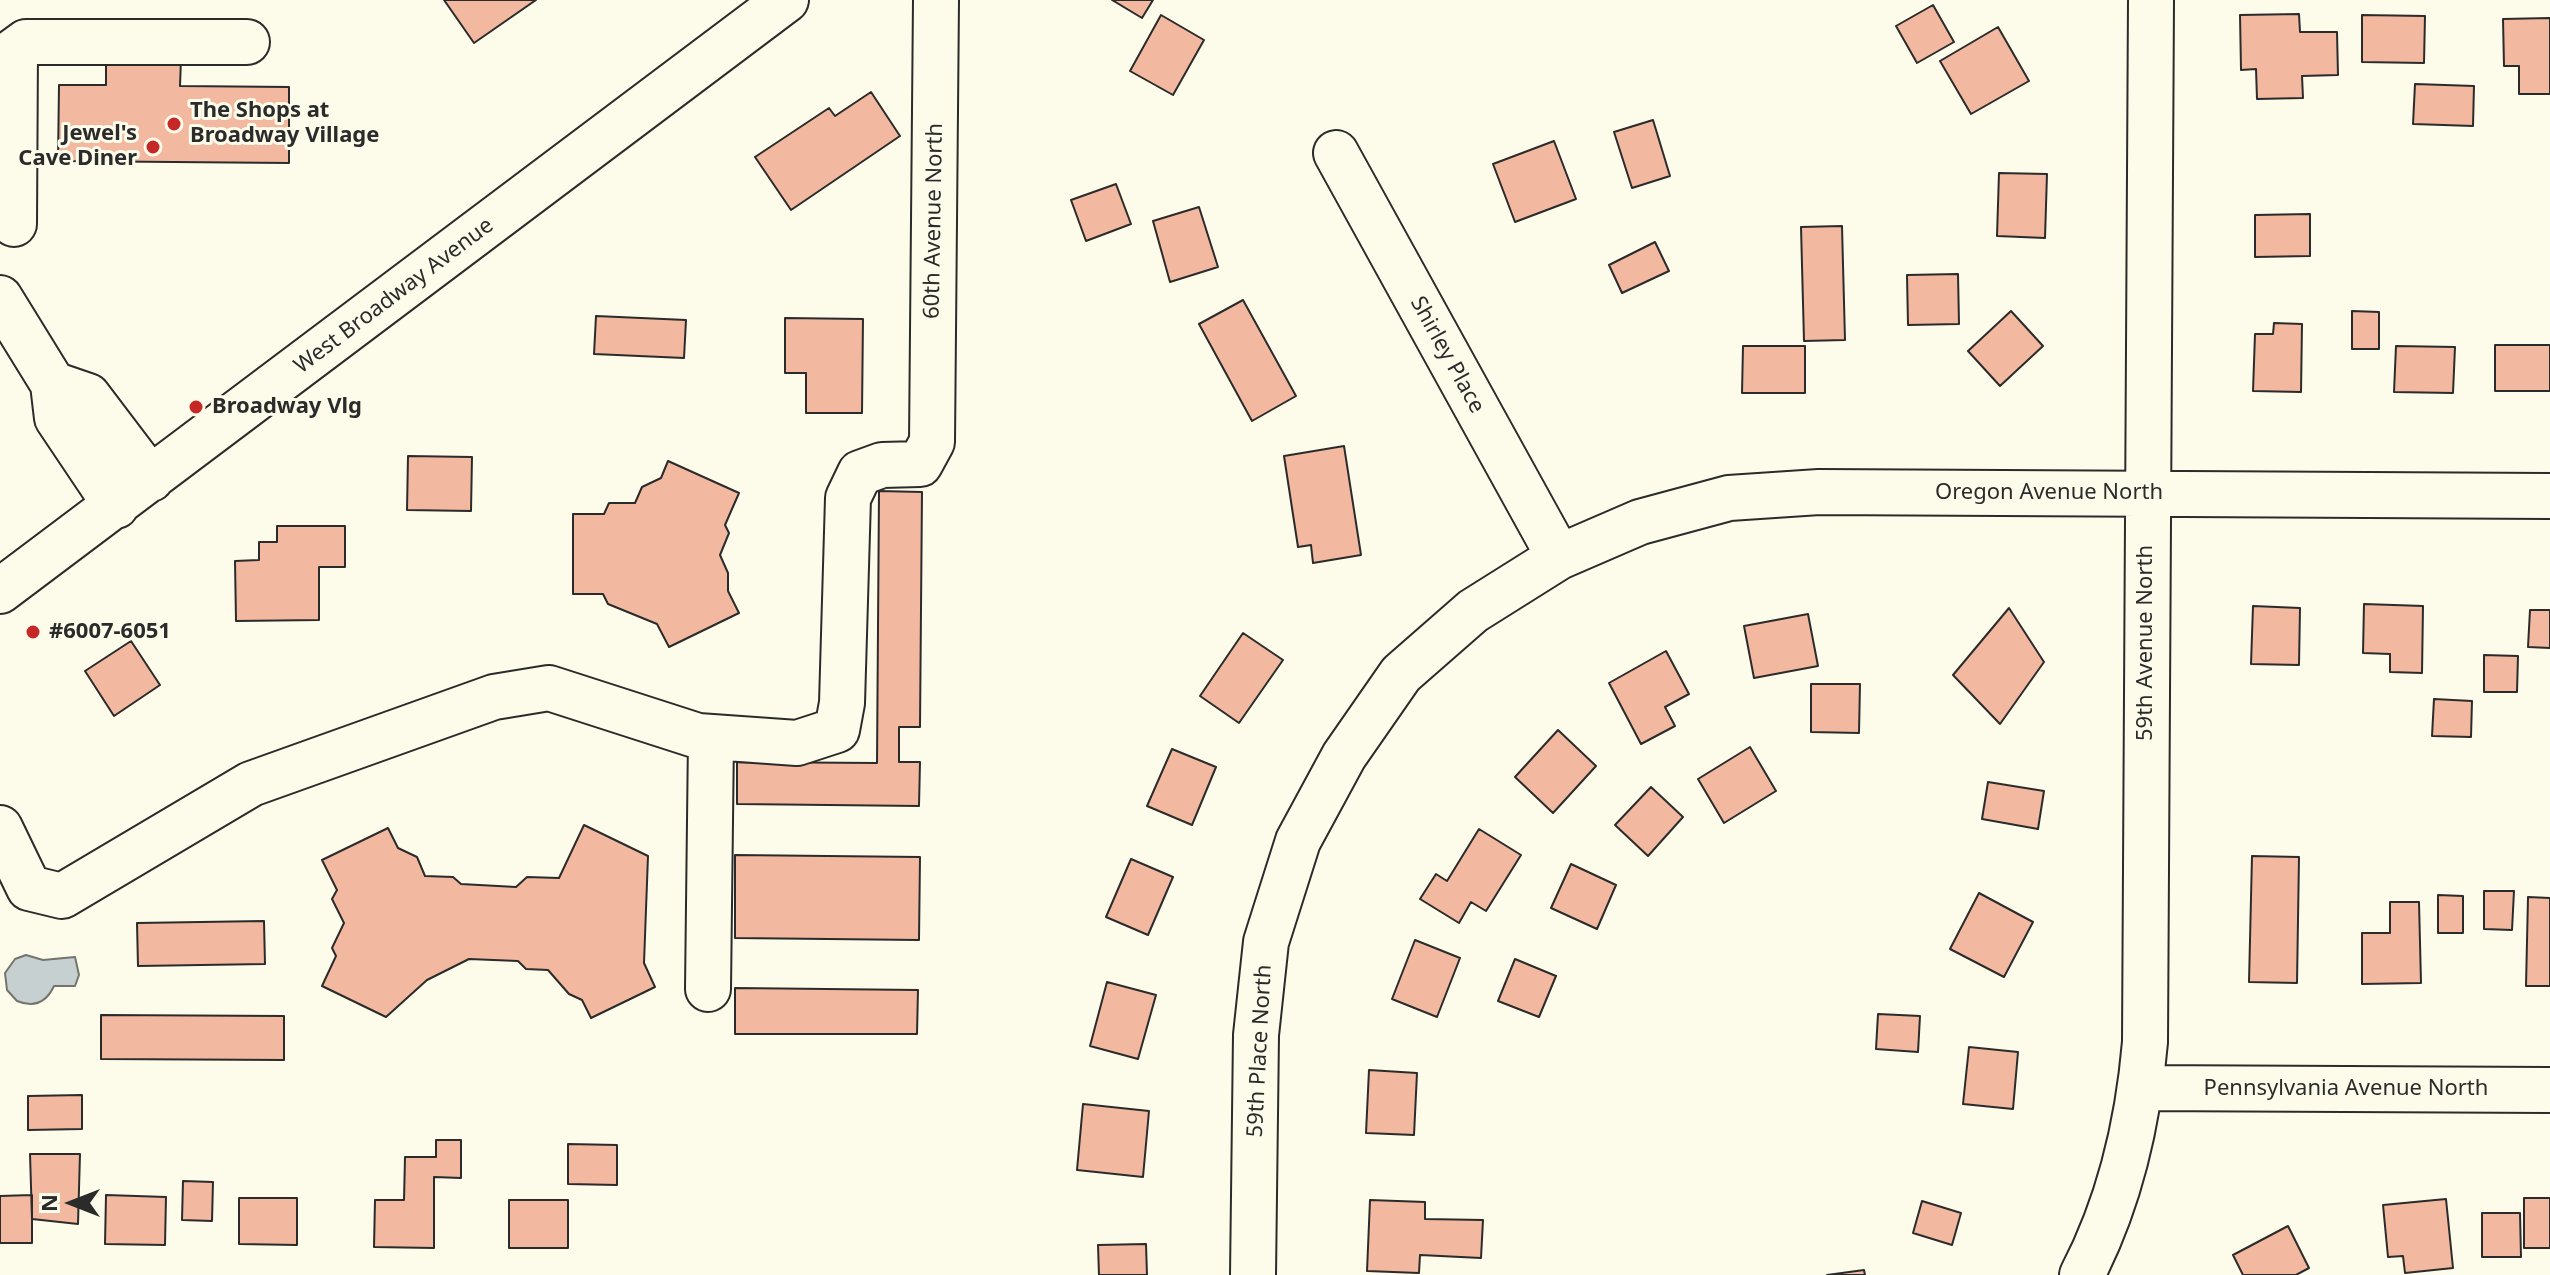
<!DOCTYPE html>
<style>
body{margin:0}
#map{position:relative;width:2550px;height:1275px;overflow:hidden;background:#fdfbea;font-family:"Noto Sans",sans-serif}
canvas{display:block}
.north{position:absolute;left:32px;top:1163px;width:80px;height:80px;-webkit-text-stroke:6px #fdfbea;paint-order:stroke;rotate:270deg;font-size:22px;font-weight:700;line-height:32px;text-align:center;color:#2b2b2b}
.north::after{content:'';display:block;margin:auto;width:28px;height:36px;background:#2b2b2b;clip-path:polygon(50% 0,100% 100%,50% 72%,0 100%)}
</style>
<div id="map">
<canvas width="2550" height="1275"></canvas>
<div class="north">N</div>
</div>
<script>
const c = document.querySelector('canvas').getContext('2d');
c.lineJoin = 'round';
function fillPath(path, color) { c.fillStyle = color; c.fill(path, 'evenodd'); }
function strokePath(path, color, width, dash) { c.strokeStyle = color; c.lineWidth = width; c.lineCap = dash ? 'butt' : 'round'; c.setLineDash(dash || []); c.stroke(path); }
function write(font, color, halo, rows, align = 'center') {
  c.font = font + ' "Noto Sans",sans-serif'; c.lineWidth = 6; c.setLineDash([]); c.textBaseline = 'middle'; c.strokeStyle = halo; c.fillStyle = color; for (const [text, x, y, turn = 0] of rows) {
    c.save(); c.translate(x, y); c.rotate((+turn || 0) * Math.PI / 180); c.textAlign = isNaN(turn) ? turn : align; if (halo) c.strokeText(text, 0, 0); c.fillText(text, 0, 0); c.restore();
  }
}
const water = new Path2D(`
 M26,955L43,960L75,957L79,975L75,986H54C46,1003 34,1008 17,1001L7,990L5,973L15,959Z`);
const building = new Path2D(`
 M444,0H536L474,43Z
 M1112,0H1153L1142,18Z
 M1933,5L1954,42L1917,63L1896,26Z
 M2299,14L2300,32H2337L2338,75L2302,76L2303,98L2257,99L2256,69L2241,70L2240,15Z
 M1161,15L1204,40L1173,95L1130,71Z
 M2362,15L2425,16L2424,63L2362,62Z
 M2550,18V94H2519V66H2504L2503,19Z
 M1998,27L2029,81L1971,114L1940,61Z
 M106,58L181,59L180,86L289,87V163L58,161L59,85H106Z
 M2415,84L2474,86L2473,126L2413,124Z
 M871,92L900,136L791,210L755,157L829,108L835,116Z
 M1653,120L1670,176L1632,188L1614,132Z
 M1554,141L1576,199L1515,222L1493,164Z
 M1999,173L2047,174L2045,238L1997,236Z
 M1116,184L1131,224L1086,241L1071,200Z
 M1199,207L1218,267L1170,282L1153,221Z
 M2310,214V256L2255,257V215Z
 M1842,226L1845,340L1804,341L1801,227Z
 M1655,242L1669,271L1622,293L1609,265Z
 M1958,274L1959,324L1908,325L1907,275Z
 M1243,300L1296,396L1252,421L1199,324Z
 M2011,311L2043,346L2000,386L1968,351Z
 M2352,311L2379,312V349H2352Z
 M596,316L686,320L684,358L594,354Z
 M785,318L863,319L862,413H806V373H785Z
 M2274,323L2302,324L2301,392L2253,391L2255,334H2273Z
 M2495,345H2550V391H2495Z
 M1743,346H1805V393H1742Z
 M2396,346L2455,347L2453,393L2394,392Z
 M1344,446L1361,555L1313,563L1311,545L1298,547L1284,456Z
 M408,456L472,457L471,511L407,510Z
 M668,461L739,493L725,525L729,533L720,555L728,573V591L739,613L669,647L657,624L608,604L603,594H573V514H604L609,503H635L642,487L661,478Z
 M879,491L922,492L920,727H899V762H920L919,806L737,804V762L877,763Z
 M277,526H345V567H319V620L236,621L235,561L259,560V542H277Z
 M2364,604L2423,606L2422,673L2390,672V654L2363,653Z
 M2253,606L2300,608L2299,665L2251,664Z
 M2009,608L2044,662L2000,724L1953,675Z
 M2530,610H2550V648L2528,647Z
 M1808,614L1818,666L1754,678L1744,626Z
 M1243,633L1283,660L1239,723L1200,696Z
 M131,641L160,685L114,716L85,671Z
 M1666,651L1689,694L1665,707L1675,726L1641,744L1609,683Z
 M2484,655L2518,656L2517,692H2484Z
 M1811,684H1860L1859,733L1811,732Z
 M2434,699L2472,701L2471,737L2432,736Z
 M1558,730L1596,766L1553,813L1515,777Z
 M1750,747L1776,791L1724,823L1698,779Z
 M1172,749L1216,767L1192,825L1147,806Z
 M1988,782L2044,791L2038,829L1982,819Z
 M1651,787L1683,817L1648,856L1615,825Z
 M584,825L648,856L644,963L655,987L591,1018L582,1000L569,994L548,970L526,969L518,961L469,959L427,980L386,1017L322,986L336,956L332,948L344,923L332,899L337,890L322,860L388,828L398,848L417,857L425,876L453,877L461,884L516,887L527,877L559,878Z
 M1479,829L1521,855L1486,911L1471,902L1459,923L1420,899L1436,874L1447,881Z
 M735,855L920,857L919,940L735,938Z
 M2252,856L2299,857L2297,983L2249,982Z
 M1131,859L1173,877L1148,935L1106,917Z
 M1571,864L1616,885L1597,929L1551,908Z
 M2484,891H2514L2512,930L2484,929Z
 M1979,893L2033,922L2004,977L1950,949Z
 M2438,895L2463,896V933H2438Z
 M2528,897L2550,898V986H2526Z
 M2390,902H2419L2421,983L2362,984V933H2390Z
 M264,921L265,964L138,966L137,923Z
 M1415,940L1460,958L1437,1017L1392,999Z
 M1515,959L1556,976L1539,1017L1498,1001Z
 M1107,982L1156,995L1138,1059L1090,1046Z
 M735,988L918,990L917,1034H735Z
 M1878,1014L1920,1016L1918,1052L1876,1049Z
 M101,1015L284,1016V1060L101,1059Z
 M1969,1047L2018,1052L2013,1109L1963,1104Z
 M1369,1070L1417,1073L1414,1135L1366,1133Z
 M82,1095V1129L28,1130V1096Z
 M1083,1104L1149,1111L1143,1177L1077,1170Z
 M436,1140H461V1178L434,1177V1248L374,1247L375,1200H404L405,1157H436Z
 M568,1144L617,1145V1185L568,1184Z
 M30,1154H80L78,1224L32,1219Z
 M183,1181L213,1182L212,1221L182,1220Z
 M32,1195V1243H0V1196Z
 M106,1195L166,1197L165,1245L105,1244Z
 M239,1198H297V1245L239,1244Z
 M2524,1198H2550V1248H2524Z
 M2446,1199L2453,1268L2405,1273L2403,1256L2388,1257L2383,1205Z
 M509,1200H568V1248H509Z
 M1370,1200L1425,1202V1219L1483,1220L1481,1258L1420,1255L1419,1273L1367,1271Z
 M1922,1201L1961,1213L1952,1245L1913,1233Z
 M2482,1213H2520L2521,1257H2482Z
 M2288,1226L2309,1268L2296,1275H2243L2233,1255Z
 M1146,1244L1147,1275H1099L1098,1245Z
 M1864,1270L1865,1275H1827Z`);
const minor = new Path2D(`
 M1336,153L1559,557
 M14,224L15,50L26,42H247
 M0,298L53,384
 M116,506L57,418L53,384L88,396L151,479
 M0,591L786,0
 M0,828L29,888L62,896L251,784L494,697L549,688L698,736L797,743L837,730L842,703L848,498L860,473L882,465L920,464L932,442L936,0
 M708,989L711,737
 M2141,1088L2550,1090
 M1253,1275L1256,1035L1266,942L1298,841L1344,756L1401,674L1473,611L1559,557L1640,522L1729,498L1819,492L2550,496
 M2082,1275C2120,1202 2138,1124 2145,1042L2151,0`);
const markers = [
 [174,124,8,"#c62828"],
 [153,147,8,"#c62828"],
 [196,407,8,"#c62828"],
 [33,632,8,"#c62828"]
];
const poiNames = [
 ["The Shops at",190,111],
 ["Broadway Village",190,136],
 ["Jewel's",137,134,"right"],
 ["Cave Diner",137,159,"right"],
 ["Broadway Vlg",212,407],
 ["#6007-6051",49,632]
];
const streetNames = [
 ["60th Avenue North",934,221,-89],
 ["West Broadway Avenue",394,296,-37],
 ["Shirley Place",1447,355,61],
 ["Oregon Avenue North",2049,493],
 ["59th Avenue North",2146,643,-90],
 ["59th Place North",1260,1051,-87],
 ["Pennsylvania Avenue North",2346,1089]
];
fillPath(water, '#c7d0d0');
strokePath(water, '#74746e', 2);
fillPath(building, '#f2b8a0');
strokePath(building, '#2b2b2b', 2);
strokePath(minor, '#2b2b2b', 48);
strokePath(minor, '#fdfbea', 44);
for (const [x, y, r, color] of markers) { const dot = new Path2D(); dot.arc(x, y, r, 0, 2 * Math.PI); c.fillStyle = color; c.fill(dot); strokePath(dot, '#fdfbea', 3); }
write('bold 22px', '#2b2b2b', '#fdfbea', poiNames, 'left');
write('22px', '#2b2b2b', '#fdfbea', streetNames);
</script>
